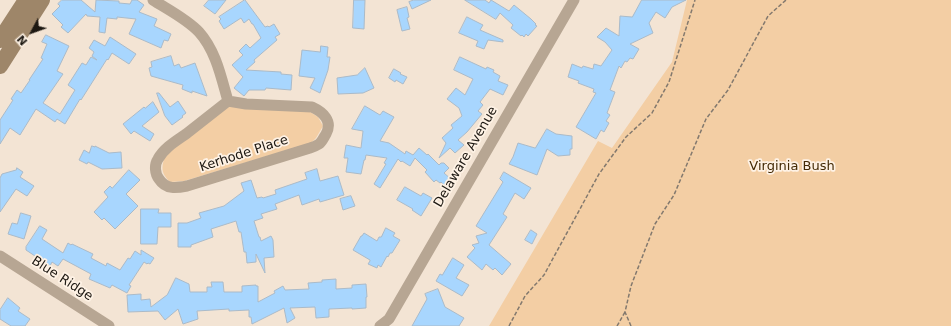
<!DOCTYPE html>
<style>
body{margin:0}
#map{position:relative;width:951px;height:326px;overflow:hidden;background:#f3e4d4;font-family:"DejaVu Sans",sans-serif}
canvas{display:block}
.north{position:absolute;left:12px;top:12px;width:40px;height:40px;-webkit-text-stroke:3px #fef2e5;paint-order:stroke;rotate:229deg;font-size:11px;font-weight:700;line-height:16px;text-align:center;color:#1d1812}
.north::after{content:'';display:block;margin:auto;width:14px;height:18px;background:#1d1812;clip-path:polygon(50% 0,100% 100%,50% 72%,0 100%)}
</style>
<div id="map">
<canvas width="951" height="326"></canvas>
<div class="north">N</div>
</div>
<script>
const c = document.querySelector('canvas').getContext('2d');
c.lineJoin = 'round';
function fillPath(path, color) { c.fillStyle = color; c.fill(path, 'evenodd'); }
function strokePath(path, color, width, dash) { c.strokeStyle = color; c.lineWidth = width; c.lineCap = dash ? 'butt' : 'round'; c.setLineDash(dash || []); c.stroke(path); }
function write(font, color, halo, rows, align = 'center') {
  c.font = font + ' "DejaVu Sans",sans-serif'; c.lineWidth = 3.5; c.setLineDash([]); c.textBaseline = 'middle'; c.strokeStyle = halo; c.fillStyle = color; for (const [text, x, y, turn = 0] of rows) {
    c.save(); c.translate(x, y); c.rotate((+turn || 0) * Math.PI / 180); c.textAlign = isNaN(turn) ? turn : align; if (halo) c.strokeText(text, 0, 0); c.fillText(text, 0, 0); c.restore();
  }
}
const green = new Path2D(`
 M687,0H951V326H489L598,141L612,148L672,62Z
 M229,105L307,110L318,117L323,126L316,138L311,143L184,181L170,182C160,172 162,167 165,155Z`);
const building = new Path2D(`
 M62,0H81L95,12L96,0L119,1V3L130,4L132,0H137L144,5L139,12L157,19L154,26L171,34L168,41L164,40L161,48L129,34L136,19L117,17V19L107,18L105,33L99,32L100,17L87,16L86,14L68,33L61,27L63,25L52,14L60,6L58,4Z
 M209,0H226L215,14L204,6Z
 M245,0L265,27L268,26L269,27L274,24L280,34L275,37L277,40L254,60L255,62L246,70L281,72V74L292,75L291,90L266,88L265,90H249L244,96L234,88L243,77L232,65L243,55L239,51L246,44L250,48L261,38L253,24H252L249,19L244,23L241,18L224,29L219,21L221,19L219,17Z
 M354,0H365L364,29L353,28Z
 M414,0H431L412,9L409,2Z
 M465,0H485L489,3L491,0L509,11L514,5L531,19L536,24L535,25L537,26L528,36L526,34L524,37L522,35L521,36L511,28L513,25L500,13L496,19Z
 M642,0H686L672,7L665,18L656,12L649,23L653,33L630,44L639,49L633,59L630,58L627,62L625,61L621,68L619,66L610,90L615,92L607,113L610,115L606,121L609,123L604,132L601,130L596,139L576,127L596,93L593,92L594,89L578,83L579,81L568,77L572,64L582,68L583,66L593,69L594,64L601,66L612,50L605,42L597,37L606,28L619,36L620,16L632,17Z
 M407,7L409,17L407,18L410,29L402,31L397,10Z
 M467,17L483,25L480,30L503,40V42L488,40L484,49L476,46L478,41L459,33Z
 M46,35L69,46L57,71L63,74L43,103L60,114L75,90L68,85L82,63L86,65L91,57L97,60L92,56L94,52L89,48L94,40L105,46L110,37L136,54L129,64L112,53L108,60L107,59L81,100L80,99L65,124L57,119L55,122L36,109L20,135L10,128L0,144V120L13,100L11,99L17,90L21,93L30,80H29L43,59L41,58L47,44L42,42Z
 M321,46L328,47L327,57H330L328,70L320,93L310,88L315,78L299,76L302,50L320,52Z
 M171,56L174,66L179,64L181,68L195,63L207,96L192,91V93L182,89L183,85L151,76L149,68L152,67L151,62Z
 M460,57L486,69L487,67L494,70L493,72L500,76L498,81L508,85L503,95L490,89L480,102L483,105L478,111L482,114L467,132L458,140L464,145L455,153L450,148L439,158L446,143L442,138L453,128L451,125L462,116L459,108L447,99L456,88L465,95L473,79L454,70Z
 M365,68L374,88L363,93L338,94L337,78L357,75Z
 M394,69L401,73L400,74L407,77L403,84L396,80L395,82L389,78Z
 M157,93H159L170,107L178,101L186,113L182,116L183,117L172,125L165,116Z
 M153,102L159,112L142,126L154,134L150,141L134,131L131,134L123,124L144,107L145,108Z
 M365,106L380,115L383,111L394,117L380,141L389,143L405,154L406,151L413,155L419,148L427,155L428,154L439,165L441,163H444L449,168L444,173L452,180L446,187L441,182L440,183L436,180L434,182L425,172L427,170L415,158L410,166L402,161L401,162L398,159L380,188L374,184L386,164L384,163L387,158L366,155L365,160H364L361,174L346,172L348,158H344L346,145L361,148L363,131L352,129Z
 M547,129L556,134L572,136V149H570V155L558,156L547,149L537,175L509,164L513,157L518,143L535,148Z
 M92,146L95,147V146L109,153L121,152L122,168L102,169L88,162L87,164L79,160L84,150L89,153Z
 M17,168L23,172L20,177L34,186L27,196L16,189L0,212V178L2,174L16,170Z
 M317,169L320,181L338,176L344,195L320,202L319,199L302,205L299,195L275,204L277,209L261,214L263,218L254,221L259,237H260L261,241L271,236L273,240L274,257L264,258L265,273L256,254V262L247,263L246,252H244L241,232H239L236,221L211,229L213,237L191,245V247H178V223H187L201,218L199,213L224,206L244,191L241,183L251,180L257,198L262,197L263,198L276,194L275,190L307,179L305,173Z
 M129,170L140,180L126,194L138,206L115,229L104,218L102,220L94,212L108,197L104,192L110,186L112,188Z
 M504,172L531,188L524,199L515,193L503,214L507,217L489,245L511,264L502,275L495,268L493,270L486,264L482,270L467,257L475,248L472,245L479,243L476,236L487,233L476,226L503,182L500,179Z
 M405,187L421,196L423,193L432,198L421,216L412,210L413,209L397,200Z
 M351,196L355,206L343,210L340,199Z
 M141,209H159L158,213H171V227H158L157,244H141Z
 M21,213L31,216L24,239L8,234L12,223L17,224Z
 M40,226L47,230L42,239L63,253L68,243L71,245L72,244L93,254L91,258L106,266L107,263L120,270L128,258L130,259L135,251L141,255V250L154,258L150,264L148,263L147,264L144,262L129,285L131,286L127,293L112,285L110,288L89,279L91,274L63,259L58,266L52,262L50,266L26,250V247Z
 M386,228L395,233L393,236L400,240L392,253H390L388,257L387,256L381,267L378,265L377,268L368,264L370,261V260L353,250L361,236H362L364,233L377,241L379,237H381Z
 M531,230L537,234L532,244L525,240Z
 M453,258L464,265L456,278L469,285L462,296L436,281L440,274L442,275Z
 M176,278L189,284L190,292H207V287H212L211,282H223L224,292H242V286L256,285V286H258V302L275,293L274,291L283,286L285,290L309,289L308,283L322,282V280L336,279V289L352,288V285L366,284L367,297H366V308L352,309V308L329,309V317L316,318L315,307L290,308L295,318L287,323L284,308L252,324L251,317H249V310L229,311V309L197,311L198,319L183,324L178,309L165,320L158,311L128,312L127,295L141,294V300L150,299L151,307L167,295Z
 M438,289L445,307L464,318L459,326H412L427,299L425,294Z
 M8,298L20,308L18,311L30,319L25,326H11L0,319V310Z`);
const path = new Path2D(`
 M509,326L525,296L544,275L599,174L626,137L652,113L669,82L695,0
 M617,326L625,312
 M631,326L625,312L631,286L655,224L674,195L706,119L728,90L768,16L786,0`);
const street = new Path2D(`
 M153,0C167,9 187,19 199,32C216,51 221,77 228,101
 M228,101L246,104L312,107C323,112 333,121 326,134C324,137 322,142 319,144C316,146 313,147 310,148L187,186C177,188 166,190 159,179C155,174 154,165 158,159C164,148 176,141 186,134C200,123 214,112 228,101Z
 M0,256L109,326
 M380,326L389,319L574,0`);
const secondary = new Path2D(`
 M0,40L26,0
 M0,66L42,0`);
const streetNames = [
 ["Kerhode Place",244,154,-18],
 ["Delaware Avenue",466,157,-60],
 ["Blue Ridge",62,279,33]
];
const parkNames = [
 ["Virginia Bush",792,167]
];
fillPath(green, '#f3cea4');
fillPath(building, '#a8d6fe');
strokePath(building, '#aabac8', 1);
strokePath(path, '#83796e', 1.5, [4, 2]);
strokePath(street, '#b7a693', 11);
strokePath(secondary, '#9e8669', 16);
write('13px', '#1d1812', '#fef2e5', streetNames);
write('13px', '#442a05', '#fef2e5', parkNames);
</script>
